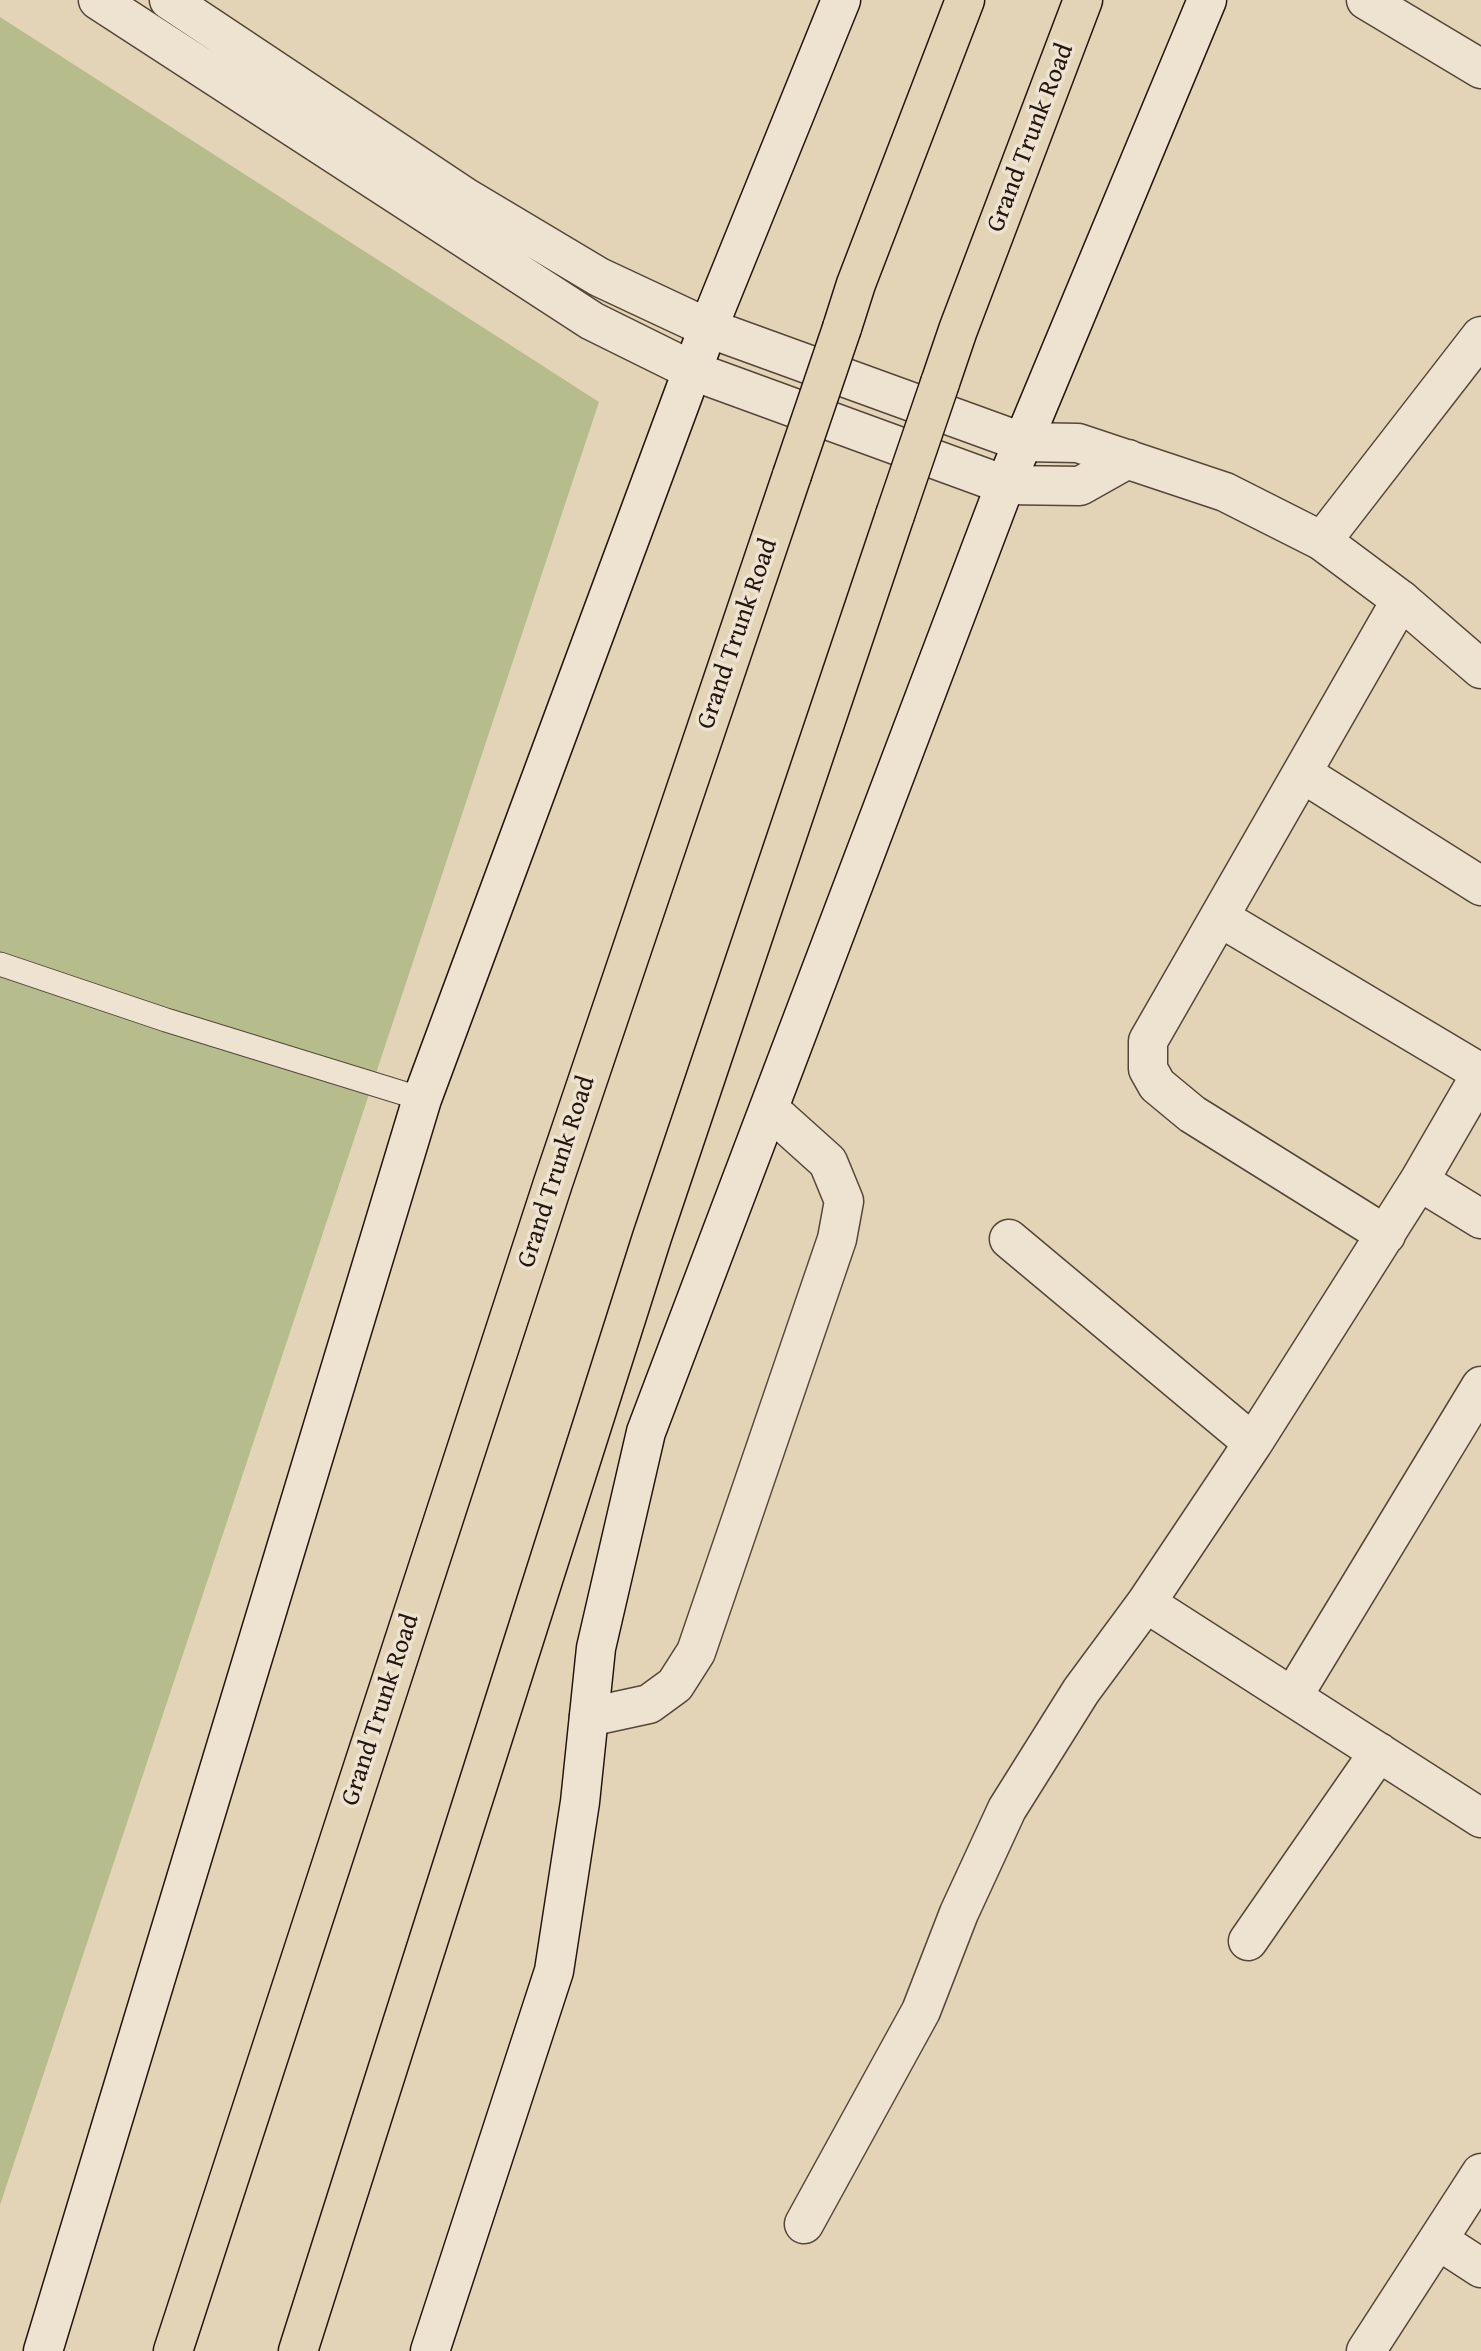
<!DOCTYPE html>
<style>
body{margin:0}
canvas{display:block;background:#e3d4b7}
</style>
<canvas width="1481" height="2351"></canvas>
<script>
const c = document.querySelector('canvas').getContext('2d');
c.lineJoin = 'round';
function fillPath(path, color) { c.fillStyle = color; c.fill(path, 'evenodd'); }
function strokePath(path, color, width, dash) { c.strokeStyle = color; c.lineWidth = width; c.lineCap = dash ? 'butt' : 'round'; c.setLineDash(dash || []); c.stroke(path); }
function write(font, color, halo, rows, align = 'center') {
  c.font = font + ' "Gentium Book Plus",serif'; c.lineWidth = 7; c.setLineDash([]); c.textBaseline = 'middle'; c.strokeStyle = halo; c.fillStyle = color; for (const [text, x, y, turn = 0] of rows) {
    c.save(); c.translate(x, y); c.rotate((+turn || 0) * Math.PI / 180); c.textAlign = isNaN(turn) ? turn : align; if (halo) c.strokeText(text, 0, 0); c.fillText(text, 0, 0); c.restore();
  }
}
const green = new Path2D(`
 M0,17L599,402L0,2205Z`);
const service = new Path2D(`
 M0,964L166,1020L422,1099`);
const minor = new Path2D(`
 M1366,0L1481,69
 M1322,541L1481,336
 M1302,773L1481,886
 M1219,917L1481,1073
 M1419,1181L1481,1219
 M1386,1235L1192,1114L1157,1085L1148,1069V1041L1401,600
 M1009,1239L1253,1443
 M1146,1603L1481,1818
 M1293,1696L1481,1386
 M589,1717L649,1704L675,1685L696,1652L837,1239L844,1201L828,1162L769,1109
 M1248,1941L1379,1752
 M804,2224L921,2011L959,1913L1007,1809L1081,1691L1146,1603L1253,1443L1419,1181L1481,1074
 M1438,2240L1481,2268
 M1366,2351L1481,2173`);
const tertiary = new Path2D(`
 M98,0L592,321L693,371L1005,485L1080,486L1128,459
 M169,0L465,197L599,277L708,328L1022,442L1078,443L1225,492L1322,541L1401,600L1481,669`);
const secondary = new Path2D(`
 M43,2351L422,1099L708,328L841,0
 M430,2351L554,1971L580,1802L596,1648L646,1432L1005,485L1207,0`);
const trunk = new Path2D(`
 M842,328L856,284L965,0
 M940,383L958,330L1083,0
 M173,2351L553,1183L792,475
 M298,2351L652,1237L895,515`);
const trunkBridge = new Path2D(`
 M792,475L842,328
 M895,515L940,383`);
const streetNames = [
 ["Grand Trunk Road",1031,138,-69],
 ["Grand Trunk Road",738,634,-71],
 ["Grand Trunk Road",557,1172,-72],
 ["Grand Trunk Road",381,1710,-72]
];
fillPath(green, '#b6bc8c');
strokePath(service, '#544639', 25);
strokePath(minor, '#544639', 41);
strokePath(tertiary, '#544639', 41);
strokePath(secondary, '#24160f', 41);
strokePath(trunk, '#24160f', 41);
strokePath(service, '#ede3d0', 23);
strokePath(minor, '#ede3d0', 38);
strokePath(tertiary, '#ede3d0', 38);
strokePath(secondary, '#ede3d0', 38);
strokePath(trunk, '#e3d4b7', 38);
strokePath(trunkBridge, '#24160f', 41, []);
strokePath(trunkBridge, '#e3d4b7', 38);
write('26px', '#24160f', '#ede3d0', streetNames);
</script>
